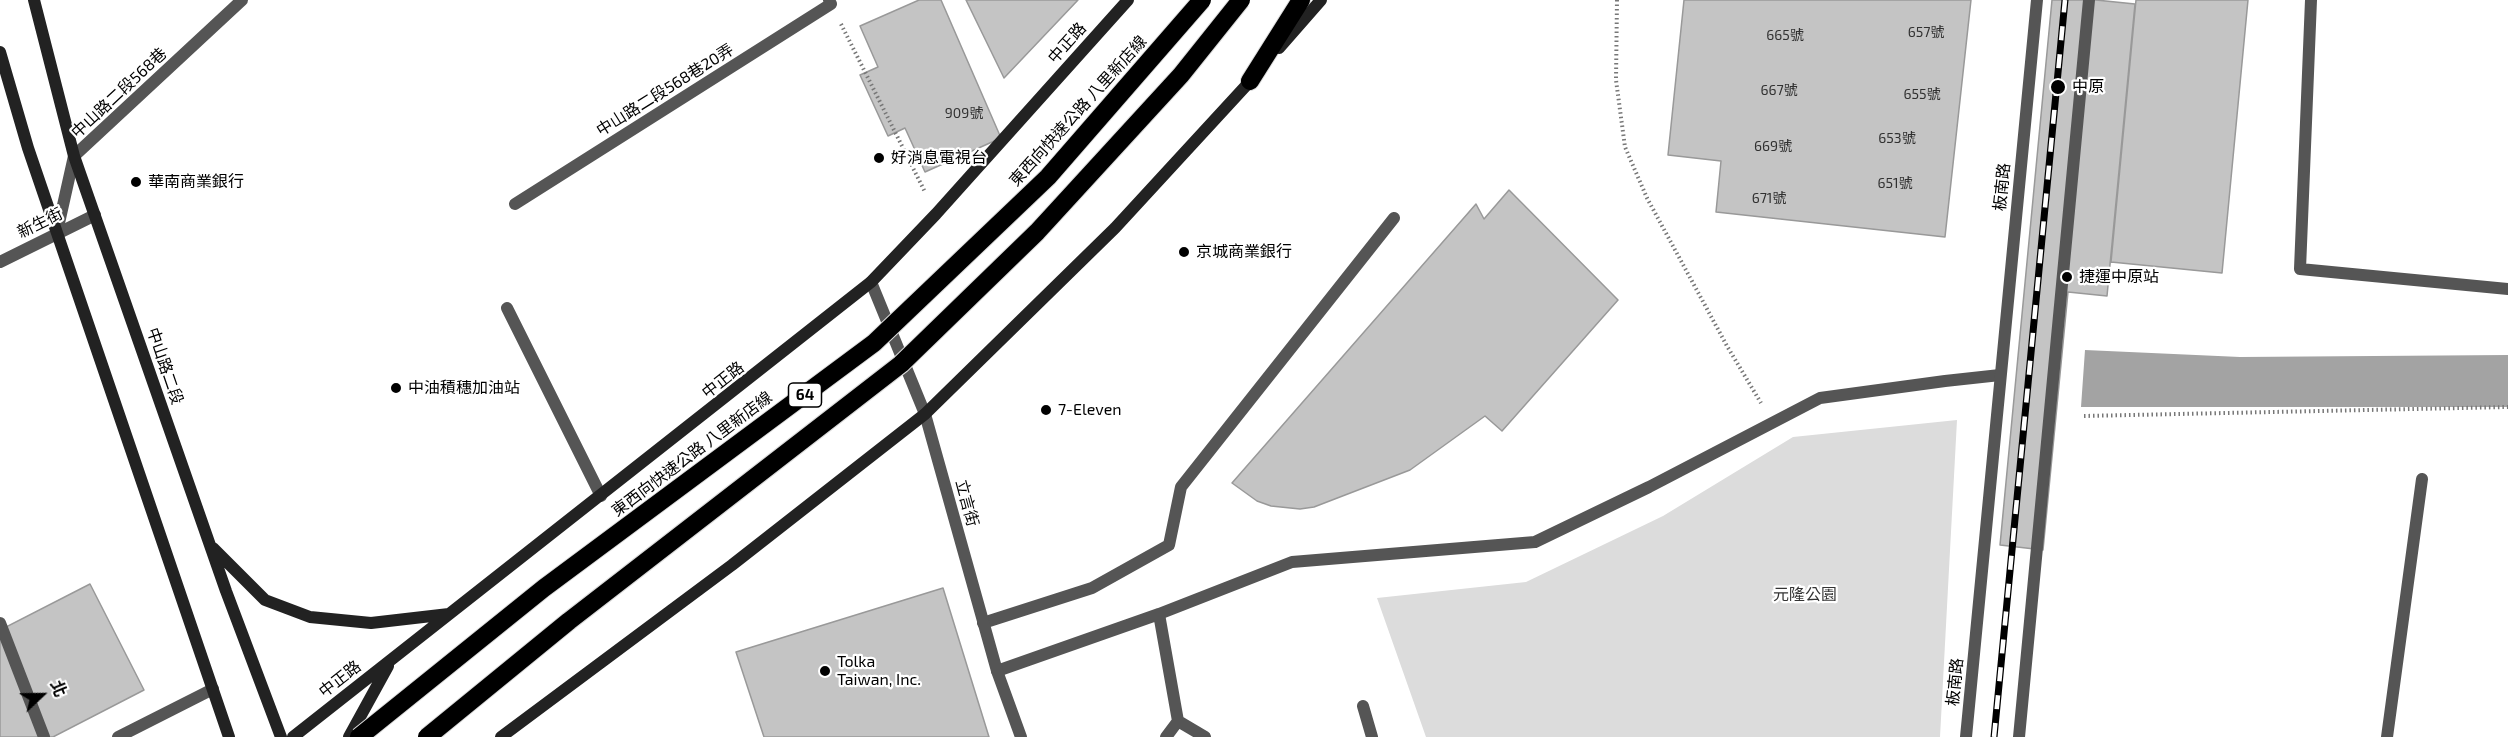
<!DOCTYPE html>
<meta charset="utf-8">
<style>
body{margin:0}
#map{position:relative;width:2508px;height:737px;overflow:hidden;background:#fff;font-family:"Exo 2","Noto Sans TC",sans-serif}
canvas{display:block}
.north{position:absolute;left:12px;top:665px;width:60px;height:60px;-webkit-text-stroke:4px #fff;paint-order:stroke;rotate:68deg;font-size:16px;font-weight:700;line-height:24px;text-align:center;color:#000}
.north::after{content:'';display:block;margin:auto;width:21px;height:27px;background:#000;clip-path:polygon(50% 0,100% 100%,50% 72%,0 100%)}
</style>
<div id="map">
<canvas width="2508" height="737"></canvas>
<div class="north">北</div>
</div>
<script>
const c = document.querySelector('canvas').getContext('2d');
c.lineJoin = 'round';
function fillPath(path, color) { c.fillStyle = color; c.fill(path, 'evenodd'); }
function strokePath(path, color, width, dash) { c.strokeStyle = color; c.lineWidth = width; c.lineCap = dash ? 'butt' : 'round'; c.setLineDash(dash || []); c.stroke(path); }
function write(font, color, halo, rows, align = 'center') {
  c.font = font + ' "Exo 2","Noto Sans TC",sans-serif'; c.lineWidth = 4.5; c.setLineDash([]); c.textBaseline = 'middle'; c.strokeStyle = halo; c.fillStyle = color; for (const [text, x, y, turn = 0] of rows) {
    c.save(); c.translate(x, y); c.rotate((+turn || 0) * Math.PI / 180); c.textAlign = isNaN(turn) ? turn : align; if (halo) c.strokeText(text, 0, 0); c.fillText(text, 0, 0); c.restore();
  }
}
const green = new Path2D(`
 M1957,420L1940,737H1426L1377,598L1526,582L1663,516L1793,437Z`);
const water = new Path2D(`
 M2085,350L2240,357L2508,355V407H2081Z`);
const building = new Path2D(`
 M919,0H941L1001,138L925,172L905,128L888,136L860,75L878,67L860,26Z
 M966,0H1078L1004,78Z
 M1684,0H1971L1945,237L1716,212L1721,161L1668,155Z
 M2052,0H2096L2135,4L2107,296L2068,292L2043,550L2000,545Z
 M2136,0H2248L2222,273L2111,262Z
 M1509,190L1618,300L1502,431L1485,416L1410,470L1314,507L1300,509L1271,506L1257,501L1232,483L1476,204L1484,219Z
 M90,584L144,690L53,737H0V630Z
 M943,588L989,737H764L736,652Z`);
const path = new Path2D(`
 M1617,0L1616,80L1625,147L1647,198L1727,346L1761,403
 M841,24L925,192
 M2084,416L2508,407`);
const lane = new Path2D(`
 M2311,0L2300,269L2508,289
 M515,204L831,4L829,0
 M57,232L74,156L242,0
 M1159,614L1178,721L1166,737
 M0,623L44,737
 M983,623L1092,588L1169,545L1181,487L1394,218
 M997,671L1159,614L1292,562L1535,542L1649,487L1820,398L1945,381L2000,375
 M1363,706L1372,737
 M1178,721L1205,737
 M118,737L213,689
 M2387,737L2422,479`);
const street = new Path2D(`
 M0,262L95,215
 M871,282L925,414L997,671L1021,737
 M507,308L601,496
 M1966,737L2037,0
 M2019,737L2089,0`);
const secondary = new Path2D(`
 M34,0L74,156L226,591L281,737
 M1279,48L1321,0
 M0,52L28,148L229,737
 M213,548L265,600L310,617L371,623L449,614
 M293,737L871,282L936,214L1128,0
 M349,737L388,666
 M501,737L732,565L925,414L1115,228L1254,77`);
const highway = new Path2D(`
 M1250,81L1301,0`);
const rail = new Path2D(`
 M1994,737L2065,0`);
const highwayBridge = new Path2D(`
 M359,737L544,588L874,343L1048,177L1202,0
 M427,737L569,621L901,364L1037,232L1181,75L1241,0`);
const markers = [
 [2058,87,8,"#000"],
 [879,158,6,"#000"],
 [136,182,6,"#000"],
 [1184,252,6,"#000"],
 [2067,277,6,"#000"],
 [396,388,6,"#000"],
 [1046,410,6,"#000"],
 [825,671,6,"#000"]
];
const numberNames = [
 ["657號",1926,32],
 ["665號",1785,35],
 ["667號",1779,90],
 ["655號",1922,94],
 ["909號",964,113],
 ["653號",1897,138],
 ["669號",1773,146],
 ["651號",1895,183],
 ["671號",1769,198]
];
const shields = [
 [805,395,33]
];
const shieldNames = [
 ["64",805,395]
];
const streetNames = [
 ["中正路",1067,43,-48],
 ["中山路二段568巷20弄",665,90,-32],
 ["中山路二段568巷",119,93,-43],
 ["東西向快速公路 八里新店線",1078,111,-48],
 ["板南路",2002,187,-84],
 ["新生街",40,223,-26],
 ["中山路二段",165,366,71],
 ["中正路",723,380,-38],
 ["東西向快速公路 八里新店線",692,454,-37],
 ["立言街",967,503,75],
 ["中正路",340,679,-38],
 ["板南路",1955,682,-84]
];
const poiNames = [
 ["中原",2072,87],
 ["好消息電視台",891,158],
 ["華南商業銀行",148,182],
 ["京城商業銀行",1196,252],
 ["捷運中原站",2079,277],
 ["中油積穗加油站",408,388],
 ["7-Eleven",1058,410],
 ["Tolka",837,662],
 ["Taiwan, Inc.",837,680]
];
const parkNames = [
 ["元隆公園",1805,595]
];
fillPath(green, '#dcdcdc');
fillPath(water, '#a3a3a3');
fillPath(building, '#c4c4c4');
strokePath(building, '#999', 1.5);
strokePath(highway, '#dbdbdb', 20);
strokePath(path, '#777', 4, [1.5, 3]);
strokePath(lane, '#555', 12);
strokePath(street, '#555', 12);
strokePath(secondary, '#222', 12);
strokePath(highway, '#000', 18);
strokePath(rail, '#000', 7);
strokePath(rail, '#fff', 4.5, [14]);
strokePath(highwayBridge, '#dbdbdb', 20, []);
strokePath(highwayBridge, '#000', 18);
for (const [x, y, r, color] of markers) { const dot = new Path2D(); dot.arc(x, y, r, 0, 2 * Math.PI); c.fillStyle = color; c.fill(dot); strokePath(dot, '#fff', 2); }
write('14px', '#313131', null, numberNames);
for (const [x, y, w] of shields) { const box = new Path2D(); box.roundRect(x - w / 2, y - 12, w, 24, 4.5); c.fillStyle = '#fff'; c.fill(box); strokePath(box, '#000', 1.5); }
write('bold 15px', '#000', null, shieldNames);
write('16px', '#000', '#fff', streetNames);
write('16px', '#000', '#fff', poiNames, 'left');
write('16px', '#333', '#fff', parkNames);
</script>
